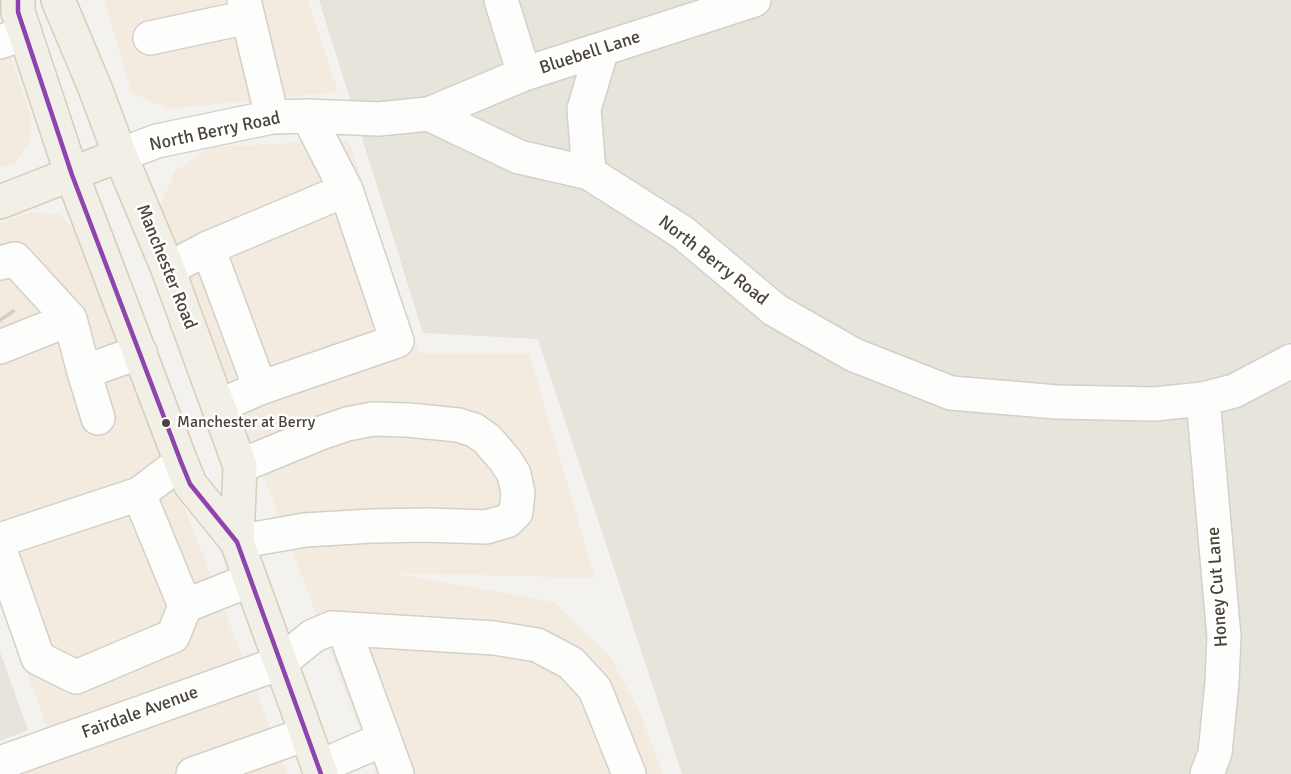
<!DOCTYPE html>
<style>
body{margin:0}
canvas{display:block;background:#f4f2ee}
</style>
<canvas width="1291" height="774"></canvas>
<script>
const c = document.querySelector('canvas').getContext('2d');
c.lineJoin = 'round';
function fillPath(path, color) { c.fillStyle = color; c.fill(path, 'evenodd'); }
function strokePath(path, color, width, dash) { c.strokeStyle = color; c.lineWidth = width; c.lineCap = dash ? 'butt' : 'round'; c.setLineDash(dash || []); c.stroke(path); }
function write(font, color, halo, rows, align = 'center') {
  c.font = font + ' Signika,sans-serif'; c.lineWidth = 5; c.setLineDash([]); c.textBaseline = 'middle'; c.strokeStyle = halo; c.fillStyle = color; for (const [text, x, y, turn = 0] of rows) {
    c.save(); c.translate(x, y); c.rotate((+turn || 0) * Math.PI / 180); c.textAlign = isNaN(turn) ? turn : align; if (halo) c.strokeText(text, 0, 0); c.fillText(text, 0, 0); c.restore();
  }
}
const residential = new Path2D(`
 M319,0H1291V774H682L538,339L423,333Z
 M0,652L28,730L0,741Z`);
const commercial = new Path2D(`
 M104,0H308L338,92L168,109L132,93Z
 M0,21L31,118L30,143L16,162L0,168Z
 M349,140L419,353H529L595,578L392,573L554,602L610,656L641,715L663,774H376L300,571L160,206L175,171L212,147Z
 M30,212L60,214L79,236L288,774H7L56,752L0,598V223Z`);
const minorTunnel = new Path2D(`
 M0,318L2,321`);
const minor = new Path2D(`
 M244,0L272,117
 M501,0L524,74
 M150,38L248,17
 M0,42L25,33
 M429,114L524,74L754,0
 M120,155L157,141L272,117L308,116L378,119L429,114L519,157L589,173L682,232L775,310L854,355L951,393L1057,402L1154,404L1203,399L1234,391L1291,361
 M589,173L584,109L602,49
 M208,248L260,388
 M0,263L15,259L70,319
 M168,269L208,248L346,190
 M0,347L70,319L84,372L140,352
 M84,372L98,418
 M1203,399L1224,637L1222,682L1215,753L1207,774
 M219,406L260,388L397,341L346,190L308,116
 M0,540L139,494L181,462
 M237,542L305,530L372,526L427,525L486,527L507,521L516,512L518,493L514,474L505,460L487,439L474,430L458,425L408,420L373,419L347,424L318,434L240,466
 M0,550L38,658L76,677L173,636L185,606L139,494
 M185,606L250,580
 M344,629L397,774
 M0,763L280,663L313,636L332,628L494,638L537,645L571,663L595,689L629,774
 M319,767L384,739
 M193,774L306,734`);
const major = new Path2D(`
 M18,0V12L72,175L181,462L190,484L237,542L321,774
 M58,0L95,88L120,155L168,269L240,466L237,542
 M0,202L120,155`);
const bus1 = new Path2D(`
 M18,0V12L72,175L181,462L190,484L237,542L321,774`);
const markers = [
 [166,423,5,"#4b4439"]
];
const busNames = [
 ["Manchester at Berry",177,423]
];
const streetNames = [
 ["Bluebell Lane",590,53,-18],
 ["North Berry Road",215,132,-12],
 ["North Berry Road",713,261,38],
 ["Manchester Road",166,267,68],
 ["Honey Cut Lane",1218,587,-94],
 ["Fairdale Avenue",140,713,-20]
];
fillPath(residential, '#e7e4dc');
fillPath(commercial, '#f3ebdf');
strokePath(minorTunnel, '#d2cfca', 33, [33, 16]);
strokePath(minor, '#d2d0cb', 36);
strokePath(major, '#d6cebb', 36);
strokePath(minor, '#fdfdfc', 33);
strokePath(major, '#f2efe6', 33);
strokePath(bus1, '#8e44ad', 4.5);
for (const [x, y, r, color] of markers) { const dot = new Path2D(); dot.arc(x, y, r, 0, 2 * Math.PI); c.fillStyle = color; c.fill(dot); strokePath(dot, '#fff', 2); }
write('16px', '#4b4439', '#fff', busNames, 'left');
write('18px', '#4b4439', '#fff', streetNames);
</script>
